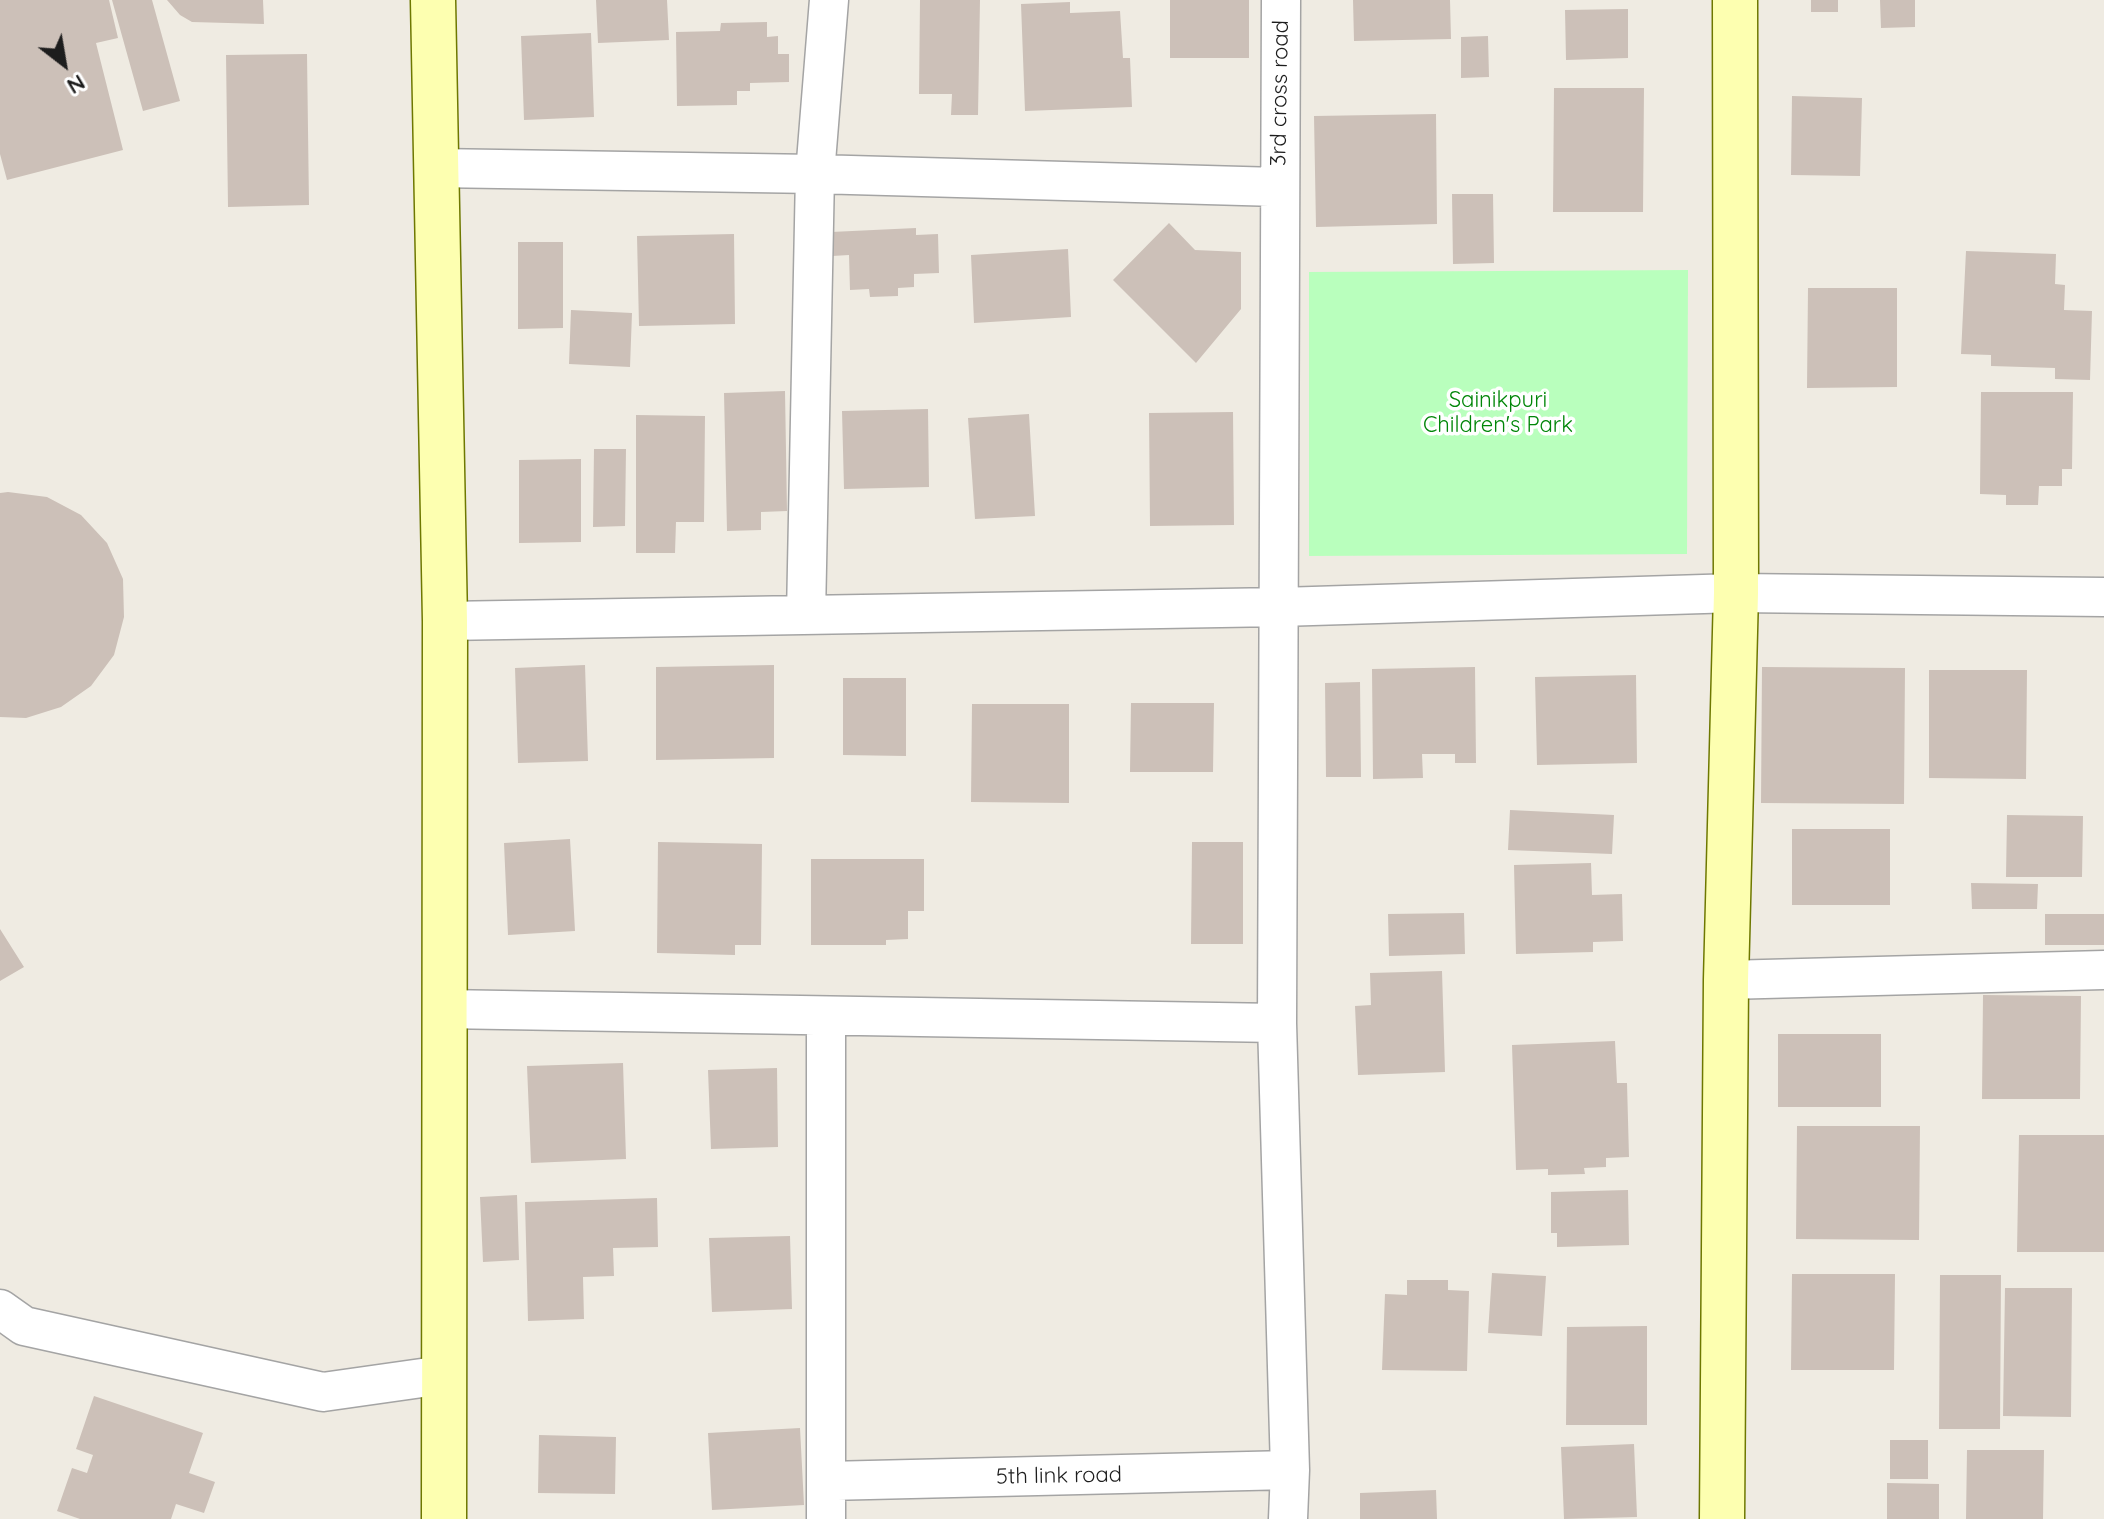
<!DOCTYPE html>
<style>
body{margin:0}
#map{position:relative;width:2104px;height:1519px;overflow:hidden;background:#efebe2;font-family:Quicksand,sans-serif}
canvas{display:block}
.north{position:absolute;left:24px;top:24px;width:80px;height:80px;-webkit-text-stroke:6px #fff;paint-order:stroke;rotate:149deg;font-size:22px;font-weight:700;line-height:32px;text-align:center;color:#1d1d1d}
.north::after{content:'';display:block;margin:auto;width:28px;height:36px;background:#1d1d1d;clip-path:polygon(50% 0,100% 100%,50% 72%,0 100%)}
</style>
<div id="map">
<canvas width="2104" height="1519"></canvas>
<div class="north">N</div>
</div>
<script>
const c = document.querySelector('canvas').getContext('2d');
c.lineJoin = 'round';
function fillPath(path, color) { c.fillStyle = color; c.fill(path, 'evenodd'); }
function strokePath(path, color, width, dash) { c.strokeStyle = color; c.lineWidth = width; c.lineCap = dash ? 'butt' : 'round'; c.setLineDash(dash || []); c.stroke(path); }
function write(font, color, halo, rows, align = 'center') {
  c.font = font + ' Quicksand,sans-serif'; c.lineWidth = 7; c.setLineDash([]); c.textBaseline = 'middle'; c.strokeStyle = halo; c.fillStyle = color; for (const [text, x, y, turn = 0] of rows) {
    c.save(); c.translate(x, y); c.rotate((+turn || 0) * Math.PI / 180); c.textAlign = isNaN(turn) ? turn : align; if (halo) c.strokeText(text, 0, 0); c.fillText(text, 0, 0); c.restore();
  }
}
const park = new Path2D(`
 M1688,270L1687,554L1309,556V272Z`);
const building = new Path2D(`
 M0,0H109L118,38L96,43L123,150L7,180L0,154Z
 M112,0H152L180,101L143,111Z
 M167,0H263L264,24L192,22L180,15Z
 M596,0H667L669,40L598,43Z
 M920,0H980L978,115H951L952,94H919Z
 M1170,0H1249V58H1170Z
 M1353,0H1450L1451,39L1354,41Z
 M1811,0H1838V12H1811Z
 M1880,0H1915V27L1881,28Z
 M1070,2V13L1120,11L1123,58H1130L1132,107L1025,111L1021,4Z
 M1628,9V58L1566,60L1565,10Z
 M767,22V37L778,36V54H789V82L750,83V91H737V105L677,106L676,32L720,31L721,23Z
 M591,33L594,117L524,120L521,36Z
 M1488,36L1489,77L1461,78V37Z
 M307,54L309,205L228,207L226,55Z
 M1554,88H1644L1643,212H1553Z
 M1792,96L1862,98L1860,176L1791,175Z
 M1436,114L1437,224L1316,227L1314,116Z
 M1452,194H1493L1494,263L1453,264Z
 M1169,223L1195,250L1241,252V309L1196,363L1113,280Z
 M916,228V235L938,234L939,273L914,274V287L898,288V296L870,297L869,289L850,290L849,255L832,256L831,232Z
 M734,234L735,324L639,326L637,236Z
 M518,242H563V328L518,329Z
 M1068,249L1071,317L974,323L971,255Z
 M1966,251L2056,254L2055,284L2065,285L2064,310L2092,311L2090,380L2055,379V368L1991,366V355L1961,354Z
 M1808,288H1897V387L1807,388Z
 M571,310L632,313L630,367L569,364Z
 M785,391L787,511L761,512V530L727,531L724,393Z
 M1981,392H2073L2072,469H2062V486H2039L2038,505H2006V495L1980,494Z
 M928,409L929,487L844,489L842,411Z
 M1233,412L1234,525L1150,526L1149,413Z
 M1029,414L1035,516L975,519L968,418Z
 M636,415L705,416L704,522H676L675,553H636Z
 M594,449H626L625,526L593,527Z
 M581,459V542L519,543V460Z
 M8,492L47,497L81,515L107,543L123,579L124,617L114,655L91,686L61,707L26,718L0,717V493Z
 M585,665L588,761L518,763L515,668Z
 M774,665V758L656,760V667Z
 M1475,667L1476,763H1455V754H1422L1423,778L1373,779L1372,669Z
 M1762,667L1905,668L1904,804L1761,803Z
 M1929,670H2027L2026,779L1929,778Z
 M1636,675L1637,763L1537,765L1535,677Z
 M843,678H906V756L843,755Z
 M1360,682L1361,777H1326L1325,683Z
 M1131,703H1214L1213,772H1130Z
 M972,704H1069V803L971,802Z
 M1510,810L1614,815L1612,854L1508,850Z
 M2007,815L2083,816L2082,877H2006Z
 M1792,829H1890V905H1792Z
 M570,839L575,931L508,935L504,843Z
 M658,842L762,844L761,945H735V955L657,953Z
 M1192,842H1243V944H1191Z
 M811,859H924V911H908V939L886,940V945H811Z
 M1591,863L1592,895L1622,894L1623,941L1593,942V952L1516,954L1514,865Z
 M1971,883L2038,884L2037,909H1972Z
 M1464,913L1465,954L1389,956L1388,914Z
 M2045,914H2104V945H2045Z
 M0,929L24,967L0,981Z
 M1442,971L1445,1072L1358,1075L1355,1006L1371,1005L1370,973Z
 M1983,995L2081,996L2080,1099H1982Z
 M1778,1034H1881V1107H1778Z
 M1615,1041L1617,1083H1627L1629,1157L1606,1158V1167L1584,1168L1585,1174L1548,1175V1169L1516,1170L1512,1045Z
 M623,1063L626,1159L531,1163L527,1066Z
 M777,1068L778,1147L711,1149L708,1070Z
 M1797,1126H1920L1919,1240L1796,1239Z
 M2019,1135H2104V1252H2017Z
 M1628,1190L1629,1245L1557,1247V1233H1551V1192Z
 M517,1195L519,1260L483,1262L480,1197Z
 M657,1198L658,1247L613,1248L614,1276L583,1277L584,1319L528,1321L525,1202Z
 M790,1236L792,1309L712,1312L709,1238Z
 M1492,1273L1546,1276L1542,1336L1488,1333Z
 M1792,1274H1895L1894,1370H1791Z
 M1940,1275H2001L2000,1429H1939Z
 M1407,1280H1448V1290L1469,1291L1467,1371L1382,1370L1385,1294L1407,1295Z
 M2005,1288H2072L2071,1417L2003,1416Z
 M1647,1326V1425H1566L1567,1327Z
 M94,1396L203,1433L189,1473L215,1482L204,1513L176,1504L171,1519H80L57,1511L72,1468L87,1473L93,1455L76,1449Z
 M800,1428L804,1505L712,1510L708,1433Z
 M539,1435L616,1437L615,1494L538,1493Z
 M1890,1440H1928V1479H1890Z
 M1634,1444L1637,1517L1564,1519L1561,1447Z
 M1967,1450H2044L2043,1519H1966Z
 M1887,1483L1939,1484V1519H1887Z
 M1436,1490L1437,1519H1360V1493Z`);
const street = new Path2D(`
 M1281,0L1277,1023L1290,1470L1288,1519
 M436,168L815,174L1278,187
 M806,615L815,174L829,0
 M445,621L1280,607L1736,593L2104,597
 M1726,980L2104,970
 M443,1009L1277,1023
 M0,1309L24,1326L323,1392L443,1375
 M827,1481L1290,1470
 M826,1519V1017`);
const secondary = new Path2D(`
 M433,0L445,621L444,1519
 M1722,1519L1726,980L1736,593L1735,0`);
const streetNames = [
 ["3rd cross road",1280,93,-89],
 ["5th link road",1059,1476,-1]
];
const parkNames = [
 ["Sainikpuri",1498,400],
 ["Children's Park",1498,425]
];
fillPath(park, '#b9ffbd');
fillPath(building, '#ccc0b8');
strokePath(street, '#a4a4a4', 41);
strokePath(secondary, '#6e7800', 47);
strokePath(street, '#fff', 38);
strokePath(secondary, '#fdffb0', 44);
write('22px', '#1d1d1d', '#fff', streetNames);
write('22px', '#008608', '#fff', parkNames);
</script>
